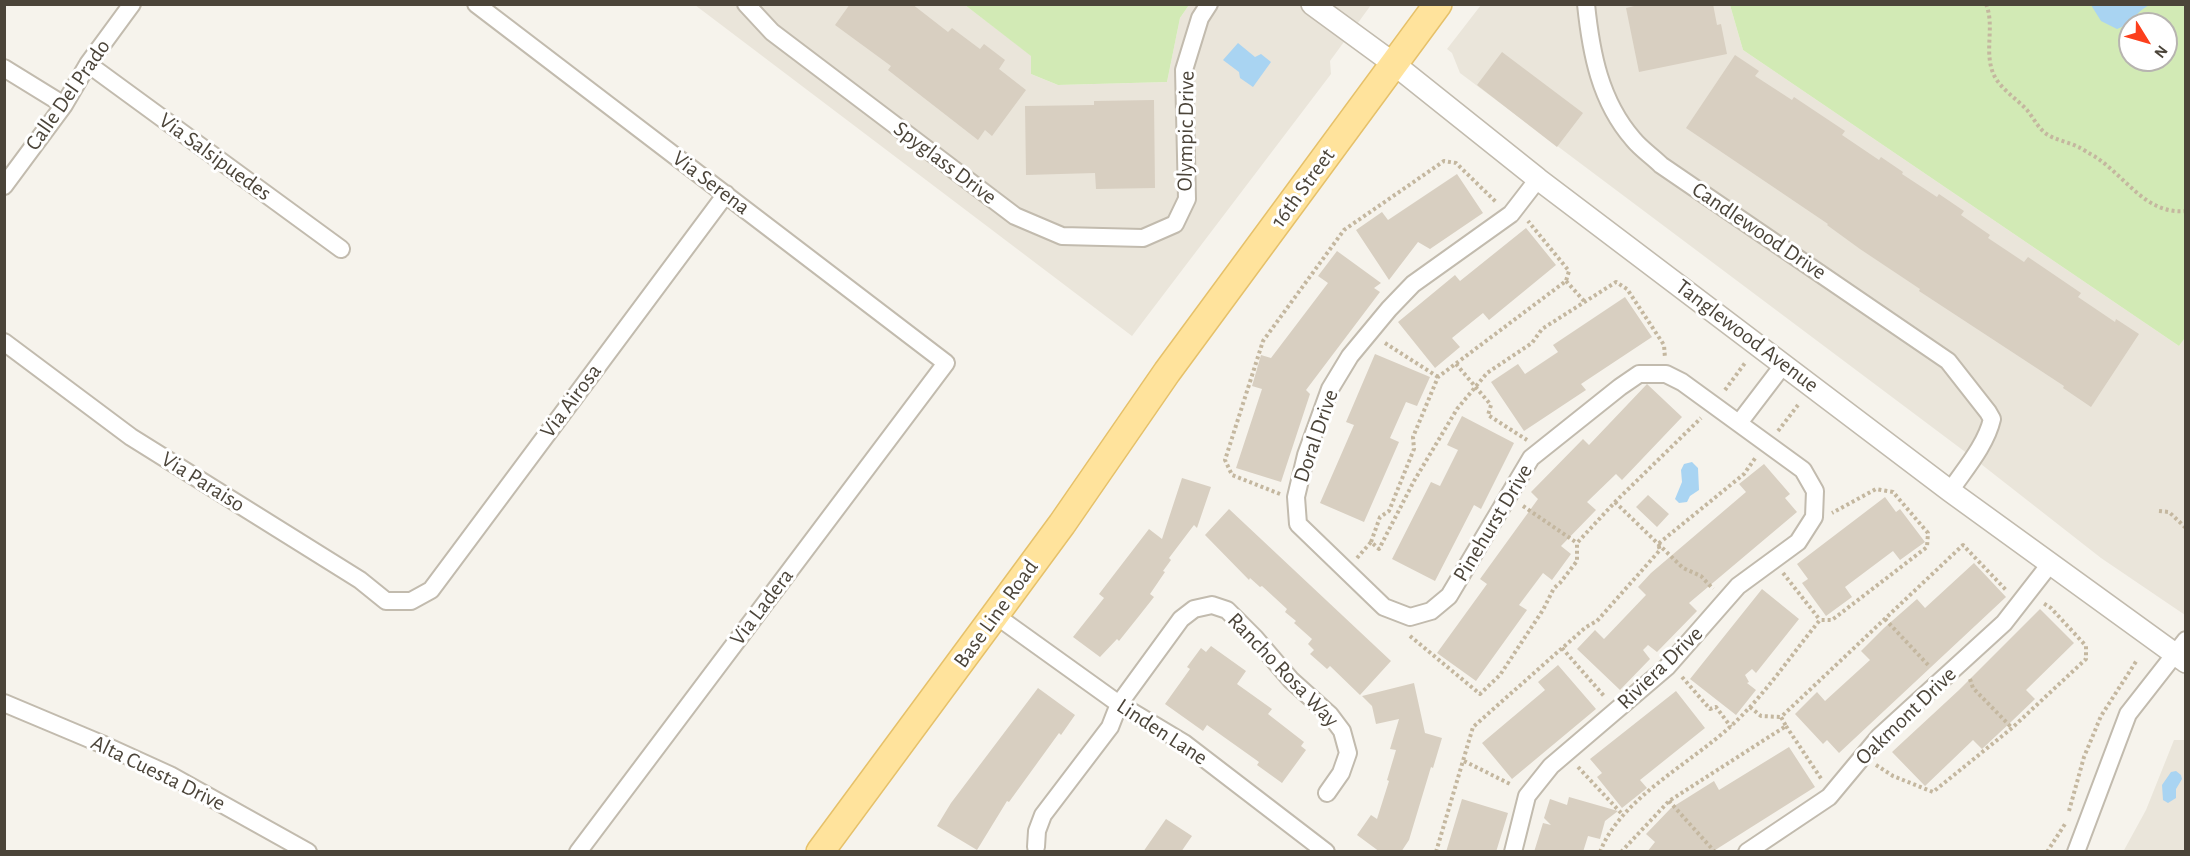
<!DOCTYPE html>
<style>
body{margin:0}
#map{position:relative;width:2190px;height:856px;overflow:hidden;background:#f6f3ec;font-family:"Alegreya Sans",sans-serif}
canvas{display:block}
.frame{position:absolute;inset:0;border:6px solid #4b4439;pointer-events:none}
.north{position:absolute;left:2118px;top:12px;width:60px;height:60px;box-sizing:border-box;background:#fff;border:2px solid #b7b4b0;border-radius:50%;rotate:127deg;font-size:16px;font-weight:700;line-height:24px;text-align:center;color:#4b4439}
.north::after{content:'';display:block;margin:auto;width:21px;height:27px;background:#fc3f1d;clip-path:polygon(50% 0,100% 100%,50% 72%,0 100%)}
</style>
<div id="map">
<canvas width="2190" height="856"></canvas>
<div class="frame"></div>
<div class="north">N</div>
</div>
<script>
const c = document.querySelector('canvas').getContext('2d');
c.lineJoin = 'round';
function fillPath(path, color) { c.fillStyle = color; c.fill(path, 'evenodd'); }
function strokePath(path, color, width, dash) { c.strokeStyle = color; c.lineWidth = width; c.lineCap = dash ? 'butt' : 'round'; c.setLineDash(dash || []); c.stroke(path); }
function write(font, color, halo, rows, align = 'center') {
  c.font = font + ' "Alegreya Sans",sans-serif'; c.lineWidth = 6; c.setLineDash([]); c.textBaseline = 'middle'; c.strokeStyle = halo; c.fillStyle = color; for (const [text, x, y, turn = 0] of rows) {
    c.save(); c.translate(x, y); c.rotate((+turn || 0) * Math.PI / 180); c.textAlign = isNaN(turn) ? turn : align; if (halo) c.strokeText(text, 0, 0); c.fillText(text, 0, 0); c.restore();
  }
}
const residential = new Path2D(`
 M695,5H965L1032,56L1031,74L1058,85L1167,82L1180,18L1189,5H1371L1330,61L1331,74L1132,336Z
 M1481,5H1730L1743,50L2179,346L2185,338V615L2101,558L1972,457L1460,73L1452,53L1447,49Z
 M2174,740H2185V851L2123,852L2146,810Z`);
const green = new Path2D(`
 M965,5H1189L1180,18L1167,82L1058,85L1031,74V56Z
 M1730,5H2185V338L2179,346L1743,50ZM2130,24H2166V60H2130Z`);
const water = new Path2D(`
 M2091,5H2150C2134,12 2135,23 2117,29L2101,21Z
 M1238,43L1255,57L1261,54L1271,62L1253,87L1240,78L1239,72L1223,60Z
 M1692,462L1698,468L1699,490L1690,496L1687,502L1679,503L1675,499L1682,482L1681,470L1684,464Z
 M2176,771L2181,775L2182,779L2176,789V798L2168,803L2163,800L2162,785L2171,772Z`);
const building = new Path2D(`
 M850,4H912L948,32L952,28L980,49L984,44L1005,60L999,69L1026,90L992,136L985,130L978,140L888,70L891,66L835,25Z
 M1642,4H1713L1717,25L1721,24L1727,54L1639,72L1626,8Z
 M1502,52L1583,113L1557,147L1477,85Z
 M1735,55L1759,71L1755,76L1792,100L1794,97L1845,131L1842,135L1879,160L1881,157L1903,172L1902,174L1937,197L1939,194L1964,211L1961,215L1990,235L1988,238L2024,262L2028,257L2081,293L2078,297L2115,322L2116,319L2139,334L2091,407L2063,388L2064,386L1919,291L1920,289L1860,249L1827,225L1828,224L1686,128Z
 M1154,100L1155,188L1096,189L1095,173L1026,175L1025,106L1094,105V101Z
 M1457,174L1483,213L1430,249L1418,242L1389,280L1356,230L1382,212L1388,220Z
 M1526,228L1556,265L1489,320L1483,313L1452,338L1460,347L1435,368L1398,322L1455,275L1460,281Z
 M1337,251L1381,283L1374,288L1380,292L1306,390L1310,394L1281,482L1236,468L1262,389L1252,386L1261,355L1271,358L1328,283L1318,276Z
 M1625,297L1652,337L1581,384L1586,390L1524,431L1491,382L1518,364L1525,374L1558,352L1553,345Z
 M1375,354L1430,377L1417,406L1406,402L1390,438L1399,442L1364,522L1320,503L1354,425L1346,422Z
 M1647,384L1682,417L1622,480L1616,474L1587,502L1596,510L1561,546L1571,554L1552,580L1543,573L1519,605L1527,610L1476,681L1437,653L1487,584L1480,579L1538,499L1531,492L1583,439L1589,445Z
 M1462,416L1514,443L1481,509L1474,505L1435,581L1392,559L1431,482L1440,486L1458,450L1447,445Z
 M1764,464L1790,494L1785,498L1797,512L1689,603L1697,611L1657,652L1648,645L1643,650L1650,659L1620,690L1577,649L1595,630L1604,639L1646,595L1638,587L1651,573L1746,492L1739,484Z
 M1182,478L1211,487L1197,528L1194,525L1169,558L1171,560L1163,571L1165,572L1150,594L1154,597L1139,616L1119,641L1117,639L1100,657L1073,637L1104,598L1099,594L1149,529L1162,539Z
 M1648,495L1669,514L1657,527L1636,507Z
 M1885,497L1896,512L1900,509L1925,542L1900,560L1893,551L1845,587L1852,597L1826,616L1802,583L1808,579L1797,564Z
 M1229,509L1391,661L1360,695L1330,666L1327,669L1310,654L1314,650L1308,644L1312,639L1294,623L1296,621L1285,612L1287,609L1262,586L1260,587L1250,578L1249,580L1205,535Z
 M1974,563L2006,597L1839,753L1827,740L1823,744L1795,714L1817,692L1825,701L1870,660L1861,651L1884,628L1917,599L1925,608Z
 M1762,589L1799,619L1756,673L1752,669L1745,675L1749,682L1747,683L1756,690L1736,715L1690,679Z
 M2040,609L2074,643L2026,690L2035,699L2012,721L1982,749L1973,740L1925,786L1892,752L1959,690Z
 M1211,646L1246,671L1237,684L1272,709L1268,714L1304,742L1301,746L1306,750L1282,783L1257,765L1259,762L1207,725L1203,731L1165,704L1190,669L1187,667L1201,648L1206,652Z
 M1558,665L1596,709L1512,779L1482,743L1545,690L1538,682Z
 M1414,683L1425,733L1442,738L1433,768L1431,767L1409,840L1401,852H1380L1357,835L1371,815L1377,819L1389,781L1387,780L1396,750L1390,749L1399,719L1376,724L1372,706L1362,696Z
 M1038,688L1075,715L1061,735L1059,733L1009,802L1007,801L977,850L937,826L951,803Z
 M1676,691L1705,728L1640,780L1647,788L1622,808L1597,777L1602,773L1590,759Z
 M1789,747L1815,787L1712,852H1647L1655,842L1646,834L1671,808L1714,781L1719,790Z
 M1569,797L1618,811L1605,821L1600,839L1588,836L1583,852H1534L1543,823L1551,825L1544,818L1550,799L1567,805Z
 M1462,799L1508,813L1496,852H1446Z
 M1166,819L1192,836L1181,852H1143Z`);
const path = new Path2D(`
 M1986,4C1995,26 1984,50 1993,73C1999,88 2016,98 2027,110C2033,117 2037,126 2044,132C2053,140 2067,141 2078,147C2083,149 2088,153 2094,156C2125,175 2145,215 2186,211
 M1566,281L1585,302
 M1385,343L1438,377
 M1456,364L1491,405L1488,415L1527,440
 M1725,390L1745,363
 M1778,431L1798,405
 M1280,494L1232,475L1225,460L1263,341L1344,230L1444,161L1456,163L1496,202
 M1615,502L1683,568L1701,576L1713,589
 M1523,506L1577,543
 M2159,511L2169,512L2186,528
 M1371,542L1380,517L1389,511L1414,449L1413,437L1438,377L1566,281L1569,271L1528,221
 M1357,558L1371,542L1379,549L1414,481L1457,409L1487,373L1532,343L1542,329L1616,282L1627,289L1664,345L1665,358
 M1783,573L1820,620
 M1885,619L1930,667
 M1410,636L1480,694L1500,675L1543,610L1554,588L1560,583L1577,561V543L1615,502L1701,418
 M1562,648L1604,696
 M1682,677L1710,709L1716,707L1731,727
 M1970,679L1973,688L2012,728
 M1750,707L1761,716L1781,717
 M1786,726L1822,780
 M1464,761L1512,785
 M1876,765L1893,776L1933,792L2012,728L2086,659V646L2051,608L2043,603
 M1578,767L1622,814
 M1669,801L1715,852
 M2069,811L2084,757L2101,716L2137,660
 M1436,852L1473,727L1586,627L1597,621L1660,550L1658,544L1744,474L1756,457
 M1600,852C1620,799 1691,763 1731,726C1765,695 1791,655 1820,620H1832L1927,547L1928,533L1893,492L1876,489L1832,513
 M1621,852L1669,801L1786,726L1781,717L1963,545L2007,591
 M2047,852L2065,824`);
const minor = new Path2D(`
 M476,4L946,363L578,852
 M746,4L772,32L1015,216L1062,236L1143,238L1175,224L1187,199L1184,70L1200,18L1209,4
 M1586,4C1591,53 1600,101 1633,139C1641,149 1652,156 1661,165L1948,361L1988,412L1992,419C1986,445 1965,469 1950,491
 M88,64L341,249
 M4,68L64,105
 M4,186L64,105L88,64L132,4
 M4,342L131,437L360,580L386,601H411L431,590L726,194
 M1739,423L1784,364
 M995,615L1119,704L1184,743L1326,852
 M4,703L104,745L170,775L308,852
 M1036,847L1037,831L1043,815L1110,727L1119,704L1181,619L1194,609L1212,605L1227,610L1255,638L1291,680L1330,715L1342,731L1348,753L1341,773L1327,793
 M1513,852L1527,796L1551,766L1667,667L1738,586L1798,542L1814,517L1815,491L1803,470L1682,382L1666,374H1639L1620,387L1531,458L1449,596L1431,611L1410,617L1384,607L1298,524L1296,497L1306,455L1330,389L1350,356L1389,309L1413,284L1511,214L1538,179
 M1747,852L1829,797L1879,737L2004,623L2050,564
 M2076,852L2128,714L2186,640`);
const tertiary = new Path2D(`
 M1312,4L1394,64L1538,179L1950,491L2186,662`);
const primary = new Path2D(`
 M820,852L995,615L1062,524L1167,372L1438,4`);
const streetNames = [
 ["Calle Del Prado",68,95,-55],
 ["Olympic Drive",1186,131,-89],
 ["Via Salsipuedes",215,157,36],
 ["Spyglass Drive",945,163,37],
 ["Via Serena",711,183,37],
 ["16th Street",1303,188,-54],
 ["Candlewood Drive",1759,231,34],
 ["Tanglewood Avenue",1747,336,37],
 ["Via Airosa",571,401,-53],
 ["Doral Drive",1316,436,-71],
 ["Via Paraiso",203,482,32],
 ["Pinehurst Drive",1493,523,-59],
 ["Via Ladera",762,607,-53],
 ["Base Line Road",996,614,-54],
 ["Riviera Drive",1660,668,-44],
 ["Rancho Rosa Way",1283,670,46],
 ["Oakmont Drive",1906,716,-44],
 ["Linden Lane",1162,732,33],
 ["Alta Cuesta Drive",158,773,26]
];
fillPath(residential, '#eae5da');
fillPath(green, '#d2eab5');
fillPath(water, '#a9d4f2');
fillPath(building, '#d8cfc1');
strokePath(minor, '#c2bbae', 20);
strokePath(tertiary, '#c2bbae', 24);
strokePath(primary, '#e6c16a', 30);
strokePath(path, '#c4b79f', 4, [3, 3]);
strokePath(minor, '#fff', 16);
strokePath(tertiary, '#fff', 21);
strokePath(primary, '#ffe39c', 27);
write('22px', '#4b4439', '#fff', streetNames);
</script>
